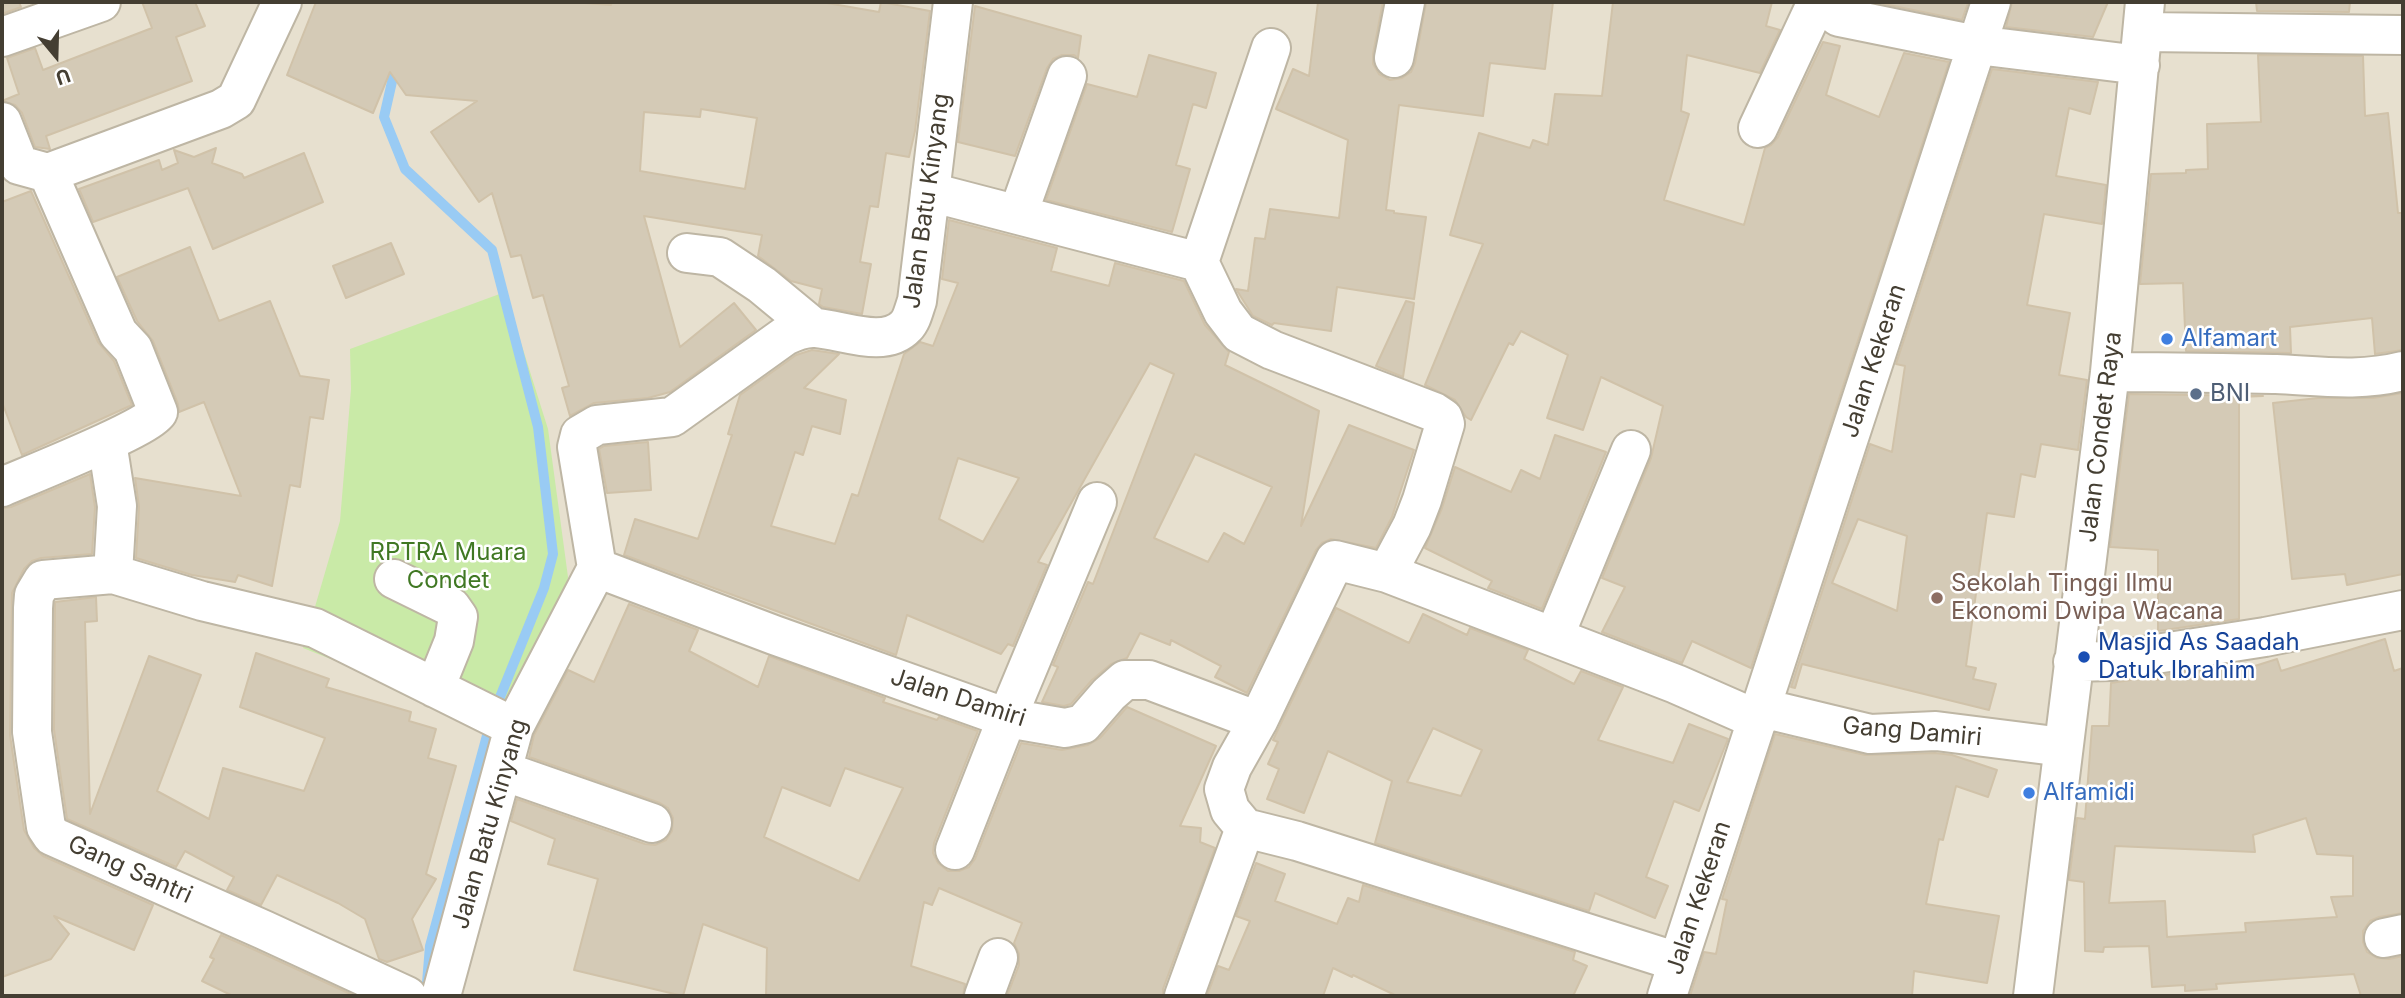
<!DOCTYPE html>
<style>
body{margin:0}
#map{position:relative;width:2405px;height:998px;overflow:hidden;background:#f2eee2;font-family:Inter,sans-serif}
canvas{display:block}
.frame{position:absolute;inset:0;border:4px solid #443e32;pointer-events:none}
.north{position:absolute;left:21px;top:21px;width:70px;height:70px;-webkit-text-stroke:5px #fff;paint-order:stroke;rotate:161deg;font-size:19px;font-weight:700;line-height:28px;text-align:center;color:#443e32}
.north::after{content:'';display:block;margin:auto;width:24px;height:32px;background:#443e32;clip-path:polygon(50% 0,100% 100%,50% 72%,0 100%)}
</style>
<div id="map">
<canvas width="2405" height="998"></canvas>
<div class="frame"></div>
<div class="north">U</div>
</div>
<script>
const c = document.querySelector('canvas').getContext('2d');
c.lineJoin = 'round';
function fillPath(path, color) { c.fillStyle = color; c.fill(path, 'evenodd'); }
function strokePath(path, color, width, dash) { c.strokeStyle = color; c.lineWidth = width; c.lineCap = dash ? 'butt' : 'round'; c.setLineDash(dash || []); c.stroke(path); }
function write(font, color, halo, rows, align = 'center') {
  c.font = font + ' Inter,sans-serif'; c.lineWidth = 5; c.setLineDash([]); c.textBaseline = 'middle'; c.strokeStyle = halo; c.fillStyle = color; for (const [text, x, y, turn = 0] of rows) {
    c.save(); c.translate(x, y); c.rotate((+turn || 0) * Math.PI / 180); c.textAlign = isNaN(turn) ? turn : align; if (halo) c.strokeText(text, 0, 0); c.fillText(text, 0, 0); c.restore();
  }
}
const residential = new Path2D(`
 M2,2H2403V996H2Z`);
const green = new Path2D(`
 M505,292L548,429L568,577L565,596L499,726L303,648L340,521L351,389L350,349Z`);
const stream = new Path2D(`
 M396,64L384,117L405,169L492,250L538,427L553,554L544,588L492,717L430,946L427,983`);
const building = new Path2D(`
 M2,2H19L21,7L2,14Z
 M142,2H195L205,26L176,37L192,81L46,136L50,149L35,147L22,113L15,105L2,101L19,94L7,58L35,48L43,70L152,28Z
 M316,2H572L611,5L612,2H821L879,12L881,2L930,11L915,131L909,157L886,153L878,207L870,206L860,262L871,264L862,314L823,307L819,304L822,289L791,281L758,256L762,235L644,216L680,347L734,303L756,330L670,392L648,398L594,403L570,416L562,388L569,386L543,295L533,298L521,255L511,257L492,193L479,202L431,132L477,101L406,95L390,72L373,113L287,75ZM701,109L757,118L745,189L640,171L644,112L700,117Z
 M1318,2H1383L1373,54V64L1379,74L1390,80L1402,78L1411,72L1415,63L1426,3L1553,2L1545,69L1490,63L1483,116L1399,105L1386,210L1394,211V213L1426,217L1414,299L1337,287L1331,331L1274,323L1272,325L1253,316L1236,289L1248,291L1255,238L1265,239L1270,209L1339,218L1348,140L1276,109L1293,69L1309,76Z
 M1613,2H1772L1766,26L1780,30L1760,73L1687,55L1681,111L1689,114L1664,200L1744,225L1765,148L1771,145L1778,137L1823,42L1840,46L1826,95L1879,117L1904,53L1949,62L1751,668L1692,641L1682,663L1602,632L1625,587L1602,578L1651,458L1663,406L1601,377L1583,430L1547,418L1568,355L1521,331L1513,345L1509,343L1471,420L1466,417L1455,400L1425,385L1483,244L1450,235L1479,133L1530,148L1533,140L1548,145L1555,94L1602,96Z
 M1874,2H1958L1968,3L1962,20Z
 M2012,2H2108L2093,37L2006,27Z
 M2256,2H2350L2349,12L2257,11Z
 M975,6L1081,36L1078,58L1074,55H1062L1053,59L1047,68L1015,156L958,142Z
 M1149,55L1216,73L1206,108L1193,104L1176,165L1190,169L1172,232L1046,200L1087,84L1137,97Z
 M2258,55L2363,56L2365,116L2388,113L2398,213H2403V350L2375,354L2372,318L2290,327L2291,353L2186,351L2183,283L2140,284L2151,174L2186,173V170L2208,169L2207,124L2261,122Z
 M1992,69L2098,82L2090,114L2069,108L2056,176L2106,185L2102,224L2044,214L2027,305L2070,313L2059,375L2087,380L2078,450L2041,444L2035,477L2021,474L2014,517L1987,513L1966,666L1976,668L1973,679L1996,684L1989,710L1802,664L1795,688L1791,687L1870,444L1892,452L1905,366L1896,364ZM1858,519L1907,536L1897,611L1832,583Z
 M216,148L212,163L242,174L244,178L304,153L323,202L213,249L188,188L93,222L79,189L159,160L162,170L178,163L174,150L194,157Z
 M31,191L98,342L114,361L132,405L22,455L2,402V202Z
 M949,220L1057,248L1051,271L1109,286L1115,263L1184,281L1205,325L1229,352L1225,365L1319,411L1301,526L1349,425L1414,450L1392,517L1376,548L1331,539L1322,543L1316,550L1247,693L1215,677L1221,666L1171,640L1170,645L1140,633L1127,658L1111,664L1092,680L1071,704L1064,706L1042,702L1058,667L1053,665L1088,582L1093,584L1174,374L1150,363L1038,562L1047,565L1013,646L1008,644L1001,654L907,615L896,655L624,555L635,519L698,539L732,435L728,434L740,395L796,355L812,350L839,354L804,388L846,400L840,434L812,426L803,455L795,452L771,526L835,544L852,494L858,496L904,354L920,342L933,346L958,283L942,279ZM1195,454L1272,487L1244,544L1224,533L1208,562L1154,538ZM958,458L1019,478L983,542L939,519Z
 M391,243L404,274L346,298L333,266Z
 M190,247L219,321L270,301L300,376L329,380L323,419L310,417L300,487L290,485L272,586L238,575L235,582L192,575L136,558L139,507L135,478L241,496L204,402L179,412L178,404L153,341L137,321L117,277Z
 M1406,301L1414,303L1403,377L1376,366Z
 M2403,393V574L2347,585L2345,574L2292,579L2273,403L2318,398H2373Z
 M2129,394L2263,396L2239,397V619L2158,631V550L2110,547Z
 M1555,435L1606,452L1542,609L1488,588L1492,581L1425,548L1442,508L1455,467L1511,492L1521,470L1540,479Z
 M648,442L651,490L607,493L599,449L604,446Z
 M90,474L95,507L92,554L41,558L32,561L24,569L12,593L10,735L24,830L34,848L43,856L153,905L134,950L54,916L69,934L51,959L2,977V508L11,507Z
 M96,597L97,621L85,622L90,814L149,656L201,675L157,791L209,819L223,768L304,791L325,738L240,707L256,653L329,679L326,687L411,712L409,721L436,729L428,758L456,766L426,874L436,879L412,919L423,950L387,962L379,959L365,919L338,903L277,875L261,905L227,890L234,877L185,851L176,867L67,819L54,730L55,602Z
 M629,604L698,630L689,651L758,687L769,656L885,698L883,702L937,720L939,717L978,731L934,843L933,853L938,863L948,871H959L969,867L975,859L1021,743L1062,750L1088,745L1100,738L1127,707L1216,746L1180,826L1201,828L1200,842L1215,848L1163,989V996H1007L1019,965V954L1014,943L1022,923L939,888L932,905L924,902L911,966L965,984L963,996H766L767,948L703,924L683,996L574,970L598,879L548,864L555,839L511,821L517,799L645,844L655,845L666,840L672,831L673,818L668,808L660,803L529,757L534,735L568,670L594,682ZM845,768L903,788L859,881L764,837L782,787L830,806Z
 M1336,608L1409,643L1423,614L1467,635L1470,628L1528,650L1524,659L1574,684L1581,671L1623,687L1598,740L1673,763L1689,724L1728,739L1699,811L1674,801L1646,877L1668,886L1655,918L1595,893L1589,911L1375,843L1392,781L1328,751L1304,813L1267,799L1279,769L1268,764L1278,742L1273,740ZM1433,728L1482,750L1461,796L1407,782Z
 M2385,639L2394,671L2403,668V913L2379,917L2370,921L2363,931V942L2367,952L2377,958L2389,959L2403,956V996H2361L2354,974L2216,984L2217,989L2185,991V985L2152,987L2149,946L2104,947L2103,952L2085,951L2084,882L2069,880L2077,818L2085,819L2092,726H2109L2111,683L2137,679L2158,680V676L2239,663V671L2277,659L2281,671ZM2306,818L2317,854L2353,856V896L2331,897L2337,917L2245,923L2246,932L2167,937L2165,901L2109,903L2115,846L2255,852L2253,835Z
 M1775,734L1865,755L1935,753L1952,755L1997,770L1988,797L1956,786L1943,840L1939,839L1926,904L1999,916L1987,983L1914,971L1912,996H1690L1704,952L1716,954L1727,900L1722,899Z
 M1256,863L1285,874L1275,901L1337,924L1348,898L1359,902L1363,885L1575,952L1573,960L1587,966L1573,996H1397L1353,975L1352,977L1333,968L1323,996H1207L1218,966L1229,970L1250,921L1236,916Z
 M221,935L255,950L355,996H233L202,981L214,959L210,957Z`);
const minor = new Path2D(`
 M1823,2L1827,8L1839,17L1977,45L2140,65
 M2143,32L2403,35
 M2,37L101,2
 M1394,58L1405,2
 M2,122L19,165L48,173L221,109L236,100L282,2
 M1758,128L1817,2
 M930,192L1199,262L1223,312L1239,333L1272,350L1434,412L1443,418L1445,424L1422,500L1412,526L1387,573
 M1018,214L1067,76
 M687,253L720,257L762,285L814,328
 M1199,262L1271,48
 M2110,372C2165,372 2220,373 2276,374C2320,376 2360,382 2403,371
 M107,442L117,506L113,574
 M2,487C27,476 149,428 158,412L133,349L118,333L48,173
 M597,568L774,635L1007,718L1065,728L1083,724L1109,694L1125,680H1149L1258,721
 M394,579L451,607L458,617L454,641L435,688
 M1554,637L1631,450
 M2073,662L2111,661L2265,637L2403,610
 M1762,708L1870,734L1936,731L2063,747
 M503,771L652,823
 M955,850L1007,718L1097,502
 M2384,938L2403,934
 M1678,962L1297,841L1245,828L1230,810L1224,789L1232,767L1258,721L1335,560L1387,573L1676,684L1758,720
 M407,996L264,930L52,836L46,827L32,732L33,608L34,595L43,580L113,574L202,601L315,628L514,727
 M441,996L514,727L597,568L577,447L580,435L597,425L672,417L785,336C795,331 804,327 816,328C843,330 885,349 906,326C912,320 914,309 917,301L953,2
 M984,996L998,958
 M1184,996L1245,828
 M1667,996L1991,2
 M2033,996L2110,372L2145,2`);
const markers = [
 [2167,339,7,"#3f7fe0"],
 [2196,394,7,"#5c6f8a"],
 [1937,598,7,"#8d6e63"],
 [2084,657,7,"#1a4fb4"],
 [2029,793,7,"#3f7fe0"]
];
const streetNames = [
 ["Jalan Batu Kinyang",927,201,-82],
 ["Jalan Kekeran",1874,361,-72],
 ["Jalan Condet Raya",2101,437,-83],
 ["Jalan Damiri",958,698,18],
 ["Gang Damiri",1912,732,5],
 ["Jalan Batu Kinyang",490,824,-74],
 ["Gang Santri",130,870,24],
 ["Jalan Kekeran",1699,898,-72]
];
const shopNames = [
 ["Alfamart",2181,339],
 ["Alfamidi",2043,793]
];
const serviceNames = [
 ["BNI",2210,394]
];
const parkNames = [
 ["RPTRA Muara",448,553],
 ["Condet",448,581]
];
const educationNames = [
 ["Sekolah Tinggi Ilmu",1951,584],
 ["Ekonomi Dwipa Wacana",1951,612]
];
const transitNames = [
 ["Masjid As Saadah",2098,643],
 ["Datuk Ibrahim",2098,671]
];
fillPath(residential, '#e7e0cf');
fillPath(green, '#c9eaa7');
strokePath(stream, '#99cbf4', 10);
fillPath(building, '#d4cab6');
strokePath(building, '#d0c2a9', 2);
strokePath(minor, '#beb6a4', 42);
strokePath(minor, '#fff', 38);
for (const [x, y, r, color] of markers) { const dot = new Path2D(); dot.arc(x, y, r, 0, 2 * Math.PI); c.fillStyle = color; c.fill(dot); strokePath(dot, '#fff', 2.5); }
write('24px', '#443e32', '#fff', streetNames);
write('24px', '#366cbe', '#fff', shopNames, 'left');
write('24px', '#4e5e75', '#fff', serviceNames, 'left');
write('24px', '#407823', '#fff', parkNames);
write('24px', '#785e54', '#fff', educationNames, 'left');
write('24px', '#164399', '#fff', transitNames, 'left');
</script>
